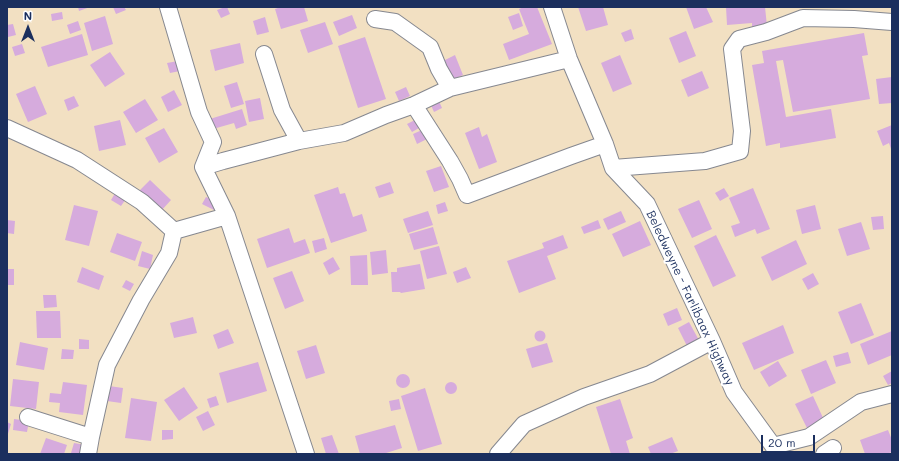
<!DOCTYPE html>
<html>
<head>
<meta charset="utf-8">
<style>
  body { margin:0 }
  #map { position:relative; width:899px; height:461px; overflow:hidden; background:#f2e0c2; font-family:Mali,sans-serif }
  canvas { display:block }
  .frame { position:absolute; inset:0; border:8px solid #1b2f5e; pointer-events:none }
  .north { position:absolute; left:8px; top:8px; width:40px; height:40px; -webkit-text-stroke:3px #fff; paint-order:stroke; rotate:0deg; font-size:11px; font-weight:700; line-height:16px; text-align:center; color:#1b2f5e }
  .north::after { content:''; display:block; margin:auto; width:14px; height:18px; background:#1b2f5e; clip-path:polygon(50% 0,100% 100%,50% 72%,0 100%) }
  .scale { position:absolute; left:761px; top:435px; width:54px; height:18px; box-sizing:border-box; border:2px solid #1b2f5e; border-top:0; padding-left:5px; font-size:12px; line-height:14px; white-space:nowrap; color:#1b2f5e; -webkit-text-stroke:3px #fff; paint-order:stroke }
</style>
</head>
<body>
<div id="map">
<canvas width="899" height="461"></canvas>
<div class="frame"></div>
<div class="north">N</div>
<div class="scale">20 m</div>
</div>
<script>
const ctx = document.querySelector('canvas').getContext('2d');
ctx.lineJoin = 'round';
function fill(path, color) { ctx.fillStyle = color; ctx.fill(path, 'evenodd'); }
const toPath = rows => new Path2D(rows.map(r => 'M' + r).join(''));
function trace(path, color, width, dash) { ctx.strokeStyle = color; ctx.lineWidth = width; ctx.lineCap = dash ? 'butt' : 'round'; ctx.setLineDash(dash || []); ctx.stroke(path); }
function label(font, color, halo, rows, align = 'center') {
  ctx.font = font + ' Mali,sans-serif'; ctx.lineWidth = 4; ctx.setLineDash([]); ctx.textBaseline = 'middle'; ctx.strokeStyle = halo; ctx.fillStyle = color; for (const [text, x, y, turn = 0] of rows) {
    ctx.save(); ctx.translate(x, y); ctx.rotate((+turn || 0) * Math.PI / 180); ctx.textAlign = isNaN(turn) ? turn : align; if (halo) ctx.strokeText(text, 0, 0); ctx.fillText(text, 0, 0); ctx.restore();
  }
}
const building = toPath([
  [78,7,90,7,79,11],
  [113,7,124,7,126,10,116,14],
  [225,7,227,7,230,14,221,18,217,10],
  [281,7,304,7,308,21,281,29,275,9],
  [524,7,537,7,552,44,509,60,503,44,529,34,519,9],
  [578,7,603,7,608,25,586,31],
  [686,7,706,7,713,22,694,29],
  [726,7,765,7,767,26,752,28,752,23,727,25],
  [62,12,63,19,52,21,51,14],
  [519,13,523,26,513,30,508,17],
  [352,15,357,28,339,36,333,22],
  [105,16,113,44,92,51,84,23],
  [265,17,269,32,257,35,253,21],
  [78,21,81,30,70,34,67,25],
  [325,22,333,44,308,53,300,30],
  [13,24,16,35,8,37,7,25],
  [631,29,634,39,625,42,621,33],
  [686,31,696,56,679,63,669,38],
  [864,33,868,55,862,56,870,99,793,112,783,60,776,61,786,117,831,109,836,138,780,148,780,143,766,146,752,65,764,63,762,51],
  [82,34,88,55,48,67,41,47],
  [365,37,386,99,358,108,338,46],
  [240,43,244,63,215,71,210,50],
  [22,44,25,53,15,56,12,47],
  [110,52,125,74,105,87,90,65],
  [455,55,463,75,449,81,441,62],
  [620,55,632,84,613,92,601,63],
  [178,61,180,71,170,73,167,63],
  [702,71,709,88,688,97,681,80],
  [892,77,892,103,879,104,876,79],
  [237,82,244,104,231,108,224,86],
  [35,86,47,114,28,122,16,94],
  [406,87,410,96,399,101,395,92],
  [174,90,182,105,168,112,161,97],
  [74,96,79,106,68,111,64,100],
  [260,98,264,119,249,122,245,101],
  [145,99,158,120,136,133,123,112],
  [438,99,442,108,434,112,430,103],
  [242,109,247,125,236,129,234,123,213,129,210,119],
  [120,120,126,145,99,151,94,126],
  [415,120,419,128,412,132,407,124],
  [892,125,892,152,889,143,883,146,877,131],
  [479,127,482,137,487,134,497,162,479,169,465,133],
  [164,128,178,152,159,163,145,138],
  [422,130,427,139,417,144,413,134],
  [441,166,449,187,434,192,426,171],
  [150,180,171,200,161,211,139,191],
  [390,182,394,193,379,198,375,187],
  [338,187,340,194,345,193,353,217,362,214,367,231,331,243,314,195],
  [724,188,729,196,720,201,715,193],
  [753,188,770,229,757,234,755,229,735,237,731,226,740,223,729,198],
  [117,190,128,196,121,206,111,200],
  [206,197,218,202,214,210,202,204],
  [699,200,712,229,692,238,678,209],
  [445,202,448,211,438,214,436,205],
  [74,205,98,211,89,246,65,240],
  [815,205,821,229,802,234,796,210],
  [428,211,433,225,408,233,403,219],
  [621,211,626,222,608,230,603,219],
  [883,216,884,229,873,230,871,217],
  [7,220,15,221,14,234,7,233],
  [598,220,601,228,584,234,581,227],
  [640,221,651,245,623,257,612,234],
  [861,222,870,249,847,256,838,229],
  [433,227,438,244,414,250,409,234],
  [289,228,294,243,305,239,310,253,267,268,257,239],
  [117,233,142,242,135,261,110,252],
  [563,235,568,248,547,256,556,279,519,293,507,261,544,248,542,243],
  [716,235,736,276,713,287,694,246],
  [324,238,327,249,315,253,312,241],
  [796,240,807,264,772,281,761,257],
  [439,246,447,274,427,279,420,251],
  [386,250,388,273,372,275,370,252],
  [142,251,153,255,150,269,138,266],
  [367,255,368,285,351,285,350,256],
  [333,257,340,269,329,275,323,263],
  [420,264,425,289,401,293,400,292,392,292,391,272,397,272,397,268],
  [82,267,104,276,99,290,77,282],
  [466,267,471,278,457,283,453,272],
  [7,269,14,269,14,285,7,285],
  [292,271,304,301,285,309,273,278],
  [813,273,819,284,808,290,802,279],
  [126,280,134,284,130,291,122,287],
  [43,295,56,295,57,307,44,308],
  [861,303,874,335,851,344,838,312],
  [677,308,682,320,668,326,663,314],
  [36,311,60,311,61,338,37,338],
  [193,317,197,333,174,338,170,323],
  [689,322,701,344,689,350,678,328],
  [783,325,794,353,754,370,742,343],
  [228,329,234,343,218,349,213,335],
  '534.5 336a5.5 5.5 0 1 1 11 0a5.5 5.5 0 1 1-11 0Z',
  [892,331,892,355,868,365,860,344],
  [79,339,89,340,89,349,79,349],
  [20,342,48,348,44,370,16,365],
  [547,343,553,362,532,368,526,349],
  [316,345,325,373,306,379,297,351],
  [62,349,74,350,73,359,61,359],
  [848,352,851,363,836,367,833,356],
  [826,360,836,383,811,394,801,370],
  [778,361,787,376,769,387,760,372],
  [258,362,267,391,227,403,219,373],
  [892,371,892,383,888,385,883,376],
  '396 381a7 7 0 1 1 14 0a7 7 0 1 1-14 0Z',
  [13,379,39,382,36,409,10,406],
  '445 388a6 6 0 1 1 12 0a6 6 0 1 1-12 0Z',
  [63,382,87,385,83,415,59,412,60,403,49,402,50,393,61,394],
  [109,386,123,388,121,403,107,401],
  [184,387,198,408,179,421,164,400],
  [425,388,442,444,418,451,401,396],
  [216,396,219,405,210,408,207,399],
  [813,396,824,420,807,428,795,404],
  [131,398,157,402,151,441,125,438],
  [399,399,401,409,391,411,389,401],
  [620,399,633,438,626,441,630,454,611,454,596,407],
  [208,411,215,425,203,431,196,417],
  [14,419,29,421,27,432,13,430],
  [7,422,11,424,7,437],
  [395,425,402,448,383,454,360,454,355,436],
  [162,430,173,430,173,439,162,440],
  [888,430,892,440,892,452,886,454,865,454,860,440],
  [332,435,339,454,326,454,321,438],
  [672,437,678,451,670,454,651,454,648,447],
  [46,438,67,445,64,454,40,454],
  [74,443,85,445,83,454,71,453]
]);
const minor = toPath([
  [168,7,199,112,213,142,203,167,227,216,306,454],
  [552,7,569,59,605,144,613,168,647,204,712,341,734,392,779,454],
  [375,19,395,22,430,47,439,69,450,88],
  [264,54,282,110,299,141],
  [414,105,450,161,460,179,467,195,571,156,605,144],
  [7,128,77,160,142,202,174,231],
  [203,167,223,161,299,141,344,133,386,115,414,105,450,88,569,59],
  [613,168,705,161,740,151,742,131,732,49,739,39,766,32,803,18,854,19,892,22],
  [174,231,227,216],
  [28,417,91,437],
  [773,446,809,437,861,402,892,394],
  [88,454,91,437,107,365,141,300,169,253,174,231],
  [498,454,524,424,584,397,650,374,712,341],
  [824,454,833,448]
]);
const streetNames = [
  ["Beledweyne - Farlibaax Highway",690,298,65]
];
fill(building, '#d6abdd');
trace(minor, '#868890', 18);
trace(minor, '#fff', 16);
label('12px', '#1b2f5e', '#fff', streetNames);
</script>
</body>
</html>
